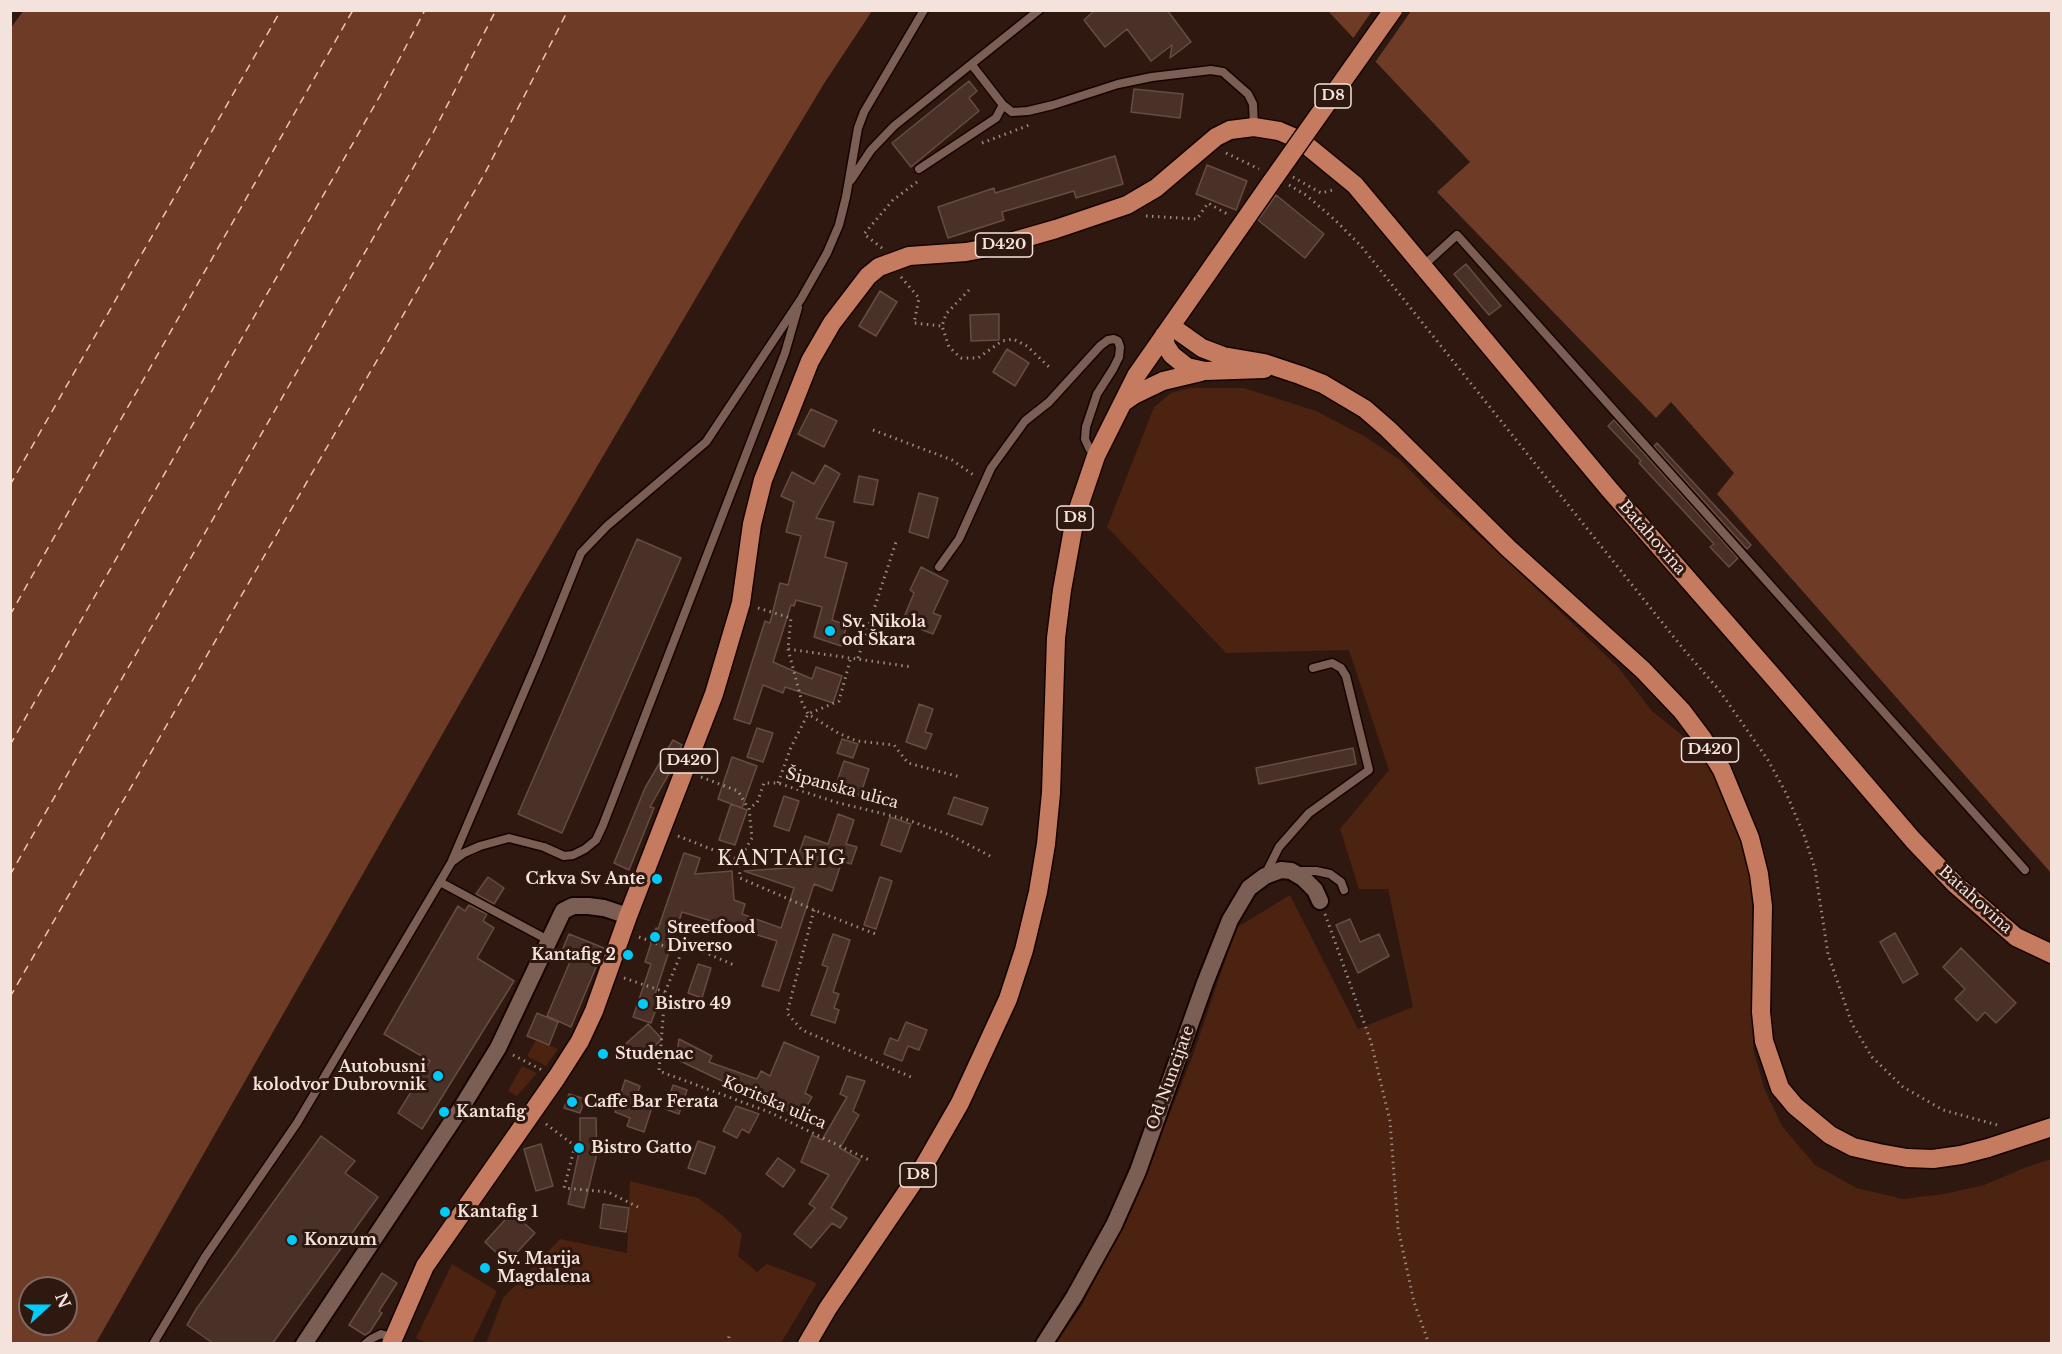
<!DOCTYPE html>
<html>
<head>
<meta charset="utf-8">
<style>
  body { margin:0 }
  #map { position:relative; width:2062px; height:1354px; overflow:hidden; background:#2f180f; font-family:"Libre Baskerville",serif }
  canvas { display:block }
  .frame { position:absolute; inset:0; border:12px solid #f4e3dd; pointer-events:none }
  .north { position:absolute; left:18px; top:1276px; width:60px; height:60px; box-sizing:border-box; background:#2f180f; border:2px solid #7e6961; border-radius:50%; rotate:69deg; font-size:16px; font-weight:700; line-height:24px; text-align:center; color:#f4e3dd }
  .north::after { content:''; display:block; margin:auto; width:21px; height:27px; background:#00cbf9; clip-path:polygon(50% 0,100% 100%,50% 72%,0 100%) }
</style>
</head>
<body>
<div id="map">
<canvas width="2062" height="1354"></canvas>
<div class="frame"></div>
<div class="north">N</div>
</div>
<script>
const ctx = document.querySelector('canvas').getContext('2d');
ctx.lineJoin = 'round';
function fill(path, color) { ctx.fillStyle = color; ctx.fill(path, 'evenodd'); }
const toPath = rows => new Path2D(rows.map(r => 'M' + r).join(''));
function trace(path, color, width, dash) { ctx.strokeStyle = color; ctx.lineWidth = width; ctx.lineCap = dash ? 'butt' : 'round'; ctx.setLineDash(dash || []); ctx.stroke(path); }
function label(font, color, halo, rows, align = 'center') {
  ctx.font = font + ' "Libre Baskerville",serif'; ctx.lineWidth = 6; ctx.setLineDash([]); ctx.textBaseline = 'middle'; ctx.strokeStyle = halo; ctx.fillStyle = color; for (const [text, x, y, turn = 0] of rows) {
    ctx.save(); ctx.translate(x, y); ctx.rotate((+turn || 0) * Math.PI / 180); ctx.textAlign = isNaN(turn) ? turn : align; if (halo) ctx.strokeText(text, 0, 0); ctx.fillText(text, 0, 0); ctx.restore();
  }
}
const green = toPath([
  [1191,388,1244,388,1316,411,1364,436,1399,459,1441,502,1500,554,1618,667,1652,711,1695,746,1723,785,1743,832,1752,890,1753,1048,1764,1088,1782,1126,1815,1165,1857,1188,1903,1199,1944,1194,1984,1185,2024,1168,2051,1159,2051,1343,1055,1344,1081,1307,1122,1226,1158,1143,1193,1055,1236,928,1290,895,1358,1029,1413,1007,1388,889,1359,889,1340,829,1389,770,1349,650,1226,653,1107,527,1154,407,1171,393],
  [536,1040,558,1049,546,1066,527,1056],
  [522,1066,537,1073,517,1096,508,1091],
  [630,1181,698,1198,723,1216,742,1234,738,1256,757,1272,767,1264,817,1283,781,1343,486,1344,503,1298,560,1239,627,1253],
  [452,1264,497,1291,472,1343,426,1343,416,1338]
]);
const water = toPath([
  [24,10,872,11,825,82,740,223,525,589,96,1343,11,1343,10,29],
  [30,1288,66,1288,66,1324,30,1324],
  [1328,11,2051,11,2051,873,1717,494,1734,473,1671,402,1656,418,1437,192,1470,162]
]);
const pier = toPath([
  [1372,11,1411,11,1374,64,1352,40]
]);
const ferry = toPath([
  [10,485,281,10],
  [10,615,353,10],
  [10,745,381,94,425,10],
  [10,875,433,133,496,10],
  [10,997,485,173,568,10]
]);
const building = toPath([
  [1095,10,1167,10,1191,42,1170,58,1172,45,1151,61,1127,29,1105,47,1084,20,1095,10],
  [969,81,977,91,969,98,979,111,911,167,892,143,969,81],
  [1134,89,1183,94,1180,118,1131,112,1134,89],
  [1115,156,1123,184,1076,198,1074,191,1002,212,1004,220,948,238,938,207,994,188,995,193,1115,156],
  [1207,165,1247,181,1236,210,1196,194,1207,165],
  [1276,195,1324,234,1305,258,1258,220,1276,195],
  [1466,264,1501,306,1489,315,1454,274,1466,264],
  [880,291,897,302,876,336,859,326,880,291],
  [999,314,999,340,971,341,970,315,999,314],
  [1007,349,1029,363,1015,386,993,372,1007,349],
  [811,409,837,421,824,447,798,434,811,409],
  [1614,420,1738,558,1729,567,1710,547,1714,544,1639,463,1641,461,1608,426,1614,420],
  [1657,443,1751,545,1747,549,1654,446,1657,443],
  [825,465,840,474,816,518,834,522,825,557,847,563,832,620,847,625,841,646,814,637,822,607,796,600,794,606,791,605,773,662,812,679,816,667,842,676,833,703,785,687,783,693,763,685,750,724,734,719,765,621,770,623,780,583,788,585,801,536,786,532,794,502,781,496,792,472,814,484,825,465],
  [859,476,878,480,873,505,854,502,859,476],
  [919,493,938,498,928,538,909,532,919,493],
  [637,539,681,558,562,833,518,814,637,539],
  [921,567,948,581,933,613,941,616,933,634,902,622,914,593,910,590,921,567],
  [919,704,933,709,925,732,932,734,926,749,906,742,919,704],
  [757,728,773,733,763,762,747,757,757,728],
  [842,739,858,744,853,758,837,753,842,739],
  [673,740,682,745,674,765,650,807,654,808,629,870,614,863,645,788,673,740],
  [1353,748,1356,764,1259,784,1256,768,1353,748],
  [732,757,757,766,742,808,718,799,732,757],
  [844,761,869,769,860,796,835,787,844,761],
  [784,796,799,801,789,831,774,826,784,796],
  [954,797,988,808,982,825,948,814,954,797],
  [731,804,747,810,735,845,719,840,731,804],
  [838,814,854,820,846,844,857,847,851,864,842,861,832,891,814,884,779,991,762,986,777,941,682,912,655,994,661,996,651,1023,633,1017,651,964,645,962,656,928,658,929,684,853,700,858,695,874,732,871,734,900,745,904,742,914,781,928,794,888,744,871,801,867,795,865,805,836,828,844,838,814],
  [890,817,911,824,901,852,881,845,890,817],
  [488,877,504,888,494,904,476,894,488,877],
  [880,877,892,881,876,929,864,925,880,877],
  [469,905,487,914,483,921,494,928,477,958,514,981,422,1129,398,1113,430,1061,384,1034,458,906,465,911,469,905],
  [1350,919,1360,942,1379,934,1389,956,1358,973,1336,925,1350,919],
  [1895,933,1918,974,1903,983,1880,942,1895,933],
  [569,934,604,948,571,1027,547,1016,572,957,561,953,569,934],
  [833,934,850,940,833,992,839,994,834,1008,839,1010,835,1023,811,1015,828,967,822,965,833,934],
  [1961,948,2016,1003,1996,1023,1985,1012,1977,1021,1955,999,1965,989,1943,967,1961,948],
  [698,964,711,968,702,998,688,993,698,964],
  [537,1013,558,1022,549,1045,527,1036,537,1013],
  [906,1022,927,1030,919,1050,908,1046,902,1061,884,1054,890,1038,898,1041,906,1022],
  [648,1024,662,1039,646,1054,643,1051,622,1047,648,1024],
  [679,1039,712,1056,709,1062,757,1079,761,1071,770,1076,784,1042,819,1057,805,1093,812,1097,800,1118,766,1099,764,1104,743,1093,743,1091,676,1059,679,1039],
  [847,1076,865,1081,853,1111,859,1115,840,1148,860,1160,831,1208,847,1218,840,1228,832,1223,811,1248,794,1234,815,1208,809,1204,829,1175,801,1162,812,1135,822,1140,847,1097,840,1094,847,1076],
  [625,1080,640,1086,635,1101,652,1107,644,1132,627,1126,630,1118,615,1112,625,1080],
  [673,1085,687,1090,679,1114,665,1109,673,1085],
  [569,1094,585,1099,580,1113,564,1108,569,1094],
  [736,1106,759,1114,749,1133,742,1129,737,1138,723,1131,736,1106],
  [580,1118,596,1118,597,1153,584,1208,568,1204,580,1147,580,1118],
  [321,1136,355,1161,345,1173,378,1197,272,1344,214,1344,187,1325,197,1308,321,1136],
  [698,1141,715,1147,705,1174,688,1168,698,1141],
  [541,1144,553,1186,536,1191,524,1149,541,1144],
  [778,1158,795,1170,783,1187,766,1174,778,1158],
  [603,1204,629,1208,626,1232,600,1228,603,1204],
  [512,1212,535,1233,507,1263,485,1242,512,1212],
  [382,1273,397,1283,379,1311,382,1313,369,1333,365,1335,349,1325,382,1273]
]);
const path = toPath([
  [982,143,1032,124],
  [1226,153,1259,169],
  [1293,177,1321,193,1333,190],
  [1289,185,1306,195,1334,219,1361,246,1685,651,1719,690,1768,760,1787,795,1804,835,1815,869,1828,954,1852,1024,1872,1057,1903,1087,1943,1110,2001,1126],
  [1146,216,1197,219,1208,203,1229,215],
  [882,248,864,234,893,200,917,182],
  [901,277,919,298,914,323,942,326],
  [969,290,946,314,942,326,949,347,961,358,978,358,1002,341,1013,339,1027,346,1049,367],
  [873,430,952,460,975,476],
  [758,608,791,618,788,649,912,667],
  [788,649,802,702,808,714,838,733,857,741,894,745,908,763,960,777],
  [858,658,896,542],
  [701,777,738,791,748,808],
  [778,783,791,747,808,714,839,701,851,657],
  [678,836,739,860,740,878,814,910,878,935],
  [739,860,752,838,749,808,757,803,764,783,778,783,835,802,905,819,950,835,992,857],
  [814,910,787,1013,802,1030,911,1077],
  [1325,914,1371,1042,1390,1121,1398,1228,1414,1302,1429,1344],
  [639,937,681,952],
  [624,978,665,992,659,1071,769,1112,871,1161],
  [665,992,685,944,734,965],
  [513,1055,542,1070],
  [546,1124,575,1146,564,1188,608,1192,642,1209],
  [728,1344,729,1336]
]);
const lane = toPath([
  [972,65,1003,105,1012,112,1028,111,1053,105,1118,84,1152,77,1211,70,1223,72,1248,94,1253,104,1254,127],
  [919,169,996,118,1003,105],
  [851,180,871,150,894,126,1039,10],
  [1423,266,1457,235,2025,870],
  [939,567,959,539,991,468,1025,421,1049,402,1100,346,1108,340,1114,339,1118,341,1120,347,1119,357,1113,369,1097,394,1086,427,1085,439,1089,448,1096,456],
  [453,861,464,853,480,846,509,838,544,847,564,856,573,855,585,849,596,840,603,825,785,353,798,308],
  [1296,871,1316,871,1330,874,1341,882,1344,890],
  [1265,875,1279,847,1309,813,1369,770,1346,676,1341,668,1332,663,1313,668],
  [440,882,548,940],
  [153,1344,205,1257,297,1123,451,863,539,657,581,553,607,526,706,442,801,299,827,253,839,225,846,197,858,128,864,112,924,10],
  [365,1344,371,1339,381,1334,393,1338]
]);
const street = toPath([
  [304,1344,463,1105,498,1048,563,911,573,906,588,906,604,908,628,916],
  [1044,1344,1074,1297,1114,1225,1138,1171,1205,983,1230,920,1249,888,1265,876,1281,870,1291,871,1303,878,1315,890,1320,901]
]);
const primary = toPath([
  [1171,326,1202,348,1223,356,1264,363,1300,375,1323,384,1365,409,1388,429,1508,548,1643,670,1682,711,1703,739,1722,770,1750,838,1759,874,1763,906,1761,1012,1764,1041,1780,1088,1795,1106,1830,1135,1853,1147,1879,1153,1907,1158,1933,1159,1961,1155,1988,1148],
  [1164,335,1166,346,1172,355,1187,367,1205,371,1264,369],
  [1124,402,1134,395,1163,381,1201,372],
  [391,1344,425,1266,557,1077,580,1041,594,1011,628,916,714,694,741,603,752,524,763,480,810,361,832,323,868,276,879,267,909,256,966,252,993,247,1056,229,1127,205,1156,188,1216,137,1230,130,1254,127,1279,131,1293,137,1305,144,1355,185,1609,489,1775,679,1913,840,1955,884,2016,937,2052,954],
  [807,1344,828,1308,921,1171,960,1103,1008,999,1024,950,1038,892,1046,844,1051,793,1056,638,1062,590,1075,518,1096,456,1136,376,1272,181]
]);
const primaryBridge = toPath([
  [1272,181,1393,10],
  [1988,1148,2052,1127]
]);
const markers = [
  [830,631,6,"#00cbf9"],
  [657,879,6,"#00cbf9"],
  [655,937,6,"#00cbf9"],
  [628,955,6,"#00cbf9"],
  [643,1004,6,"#00cbf9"],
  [603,1054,6,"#00cbf9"],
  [438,1076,6,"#00cbf9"],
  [572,1102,6,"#00cbf9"],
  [444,1112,6,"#00cbf9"],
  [579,1148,6,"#00cbf9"],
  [445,1212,6,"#00cbf9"],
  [292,1240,6,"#00cbf9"],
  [485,1268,6,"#00cbf9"]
];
const shields = [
  [1333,96,36],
  [1004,245,57],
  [1075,518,36],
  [1710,750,57],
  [689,761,57],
  [918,1175,36]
];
const shieldNames = [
  ["D8",1333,96],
  ["D420",1004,245],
  ["D8",1075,518],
  ["D420",1710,750],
  ["D420",689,761],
  ["D8",918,1175]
];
const streetNames = [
  ["Batahovina",1652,538,49],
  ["Šipanska ulica",842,789,15],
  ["Batahovina",1975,900,42],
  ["Od Nuncijate",1171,1078,-70],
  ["Koritska ulica",774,1103,23]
];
const poiNames = [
  ["Sv. Nikola",842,622],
  ["od Škara",842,640],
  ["Crkva Sv Ante",645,879,"right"],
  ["Streetfood",667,928],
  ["Diverso",667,946],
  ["Kantafig 2",616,955,"right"],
  ["Bistro 49",655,1004],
  ["Studenac",615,1054],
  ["Autobusni",426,1067,"right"],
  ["kolodvor Dubrovnik",426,1085,"right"],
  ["Caffe Bar Ferata",584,1102],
  ["Kantafig",456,1112],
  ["Bistro Gatto",591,1148],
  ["Kantafig 1",457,1212],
  ["Konzum",304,1240],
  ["Sv. Marija",497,1259],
  ["Magdalena",497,1277]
];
const quarterNames = [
  ["KANTAFIG",782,859]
];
fill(green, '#4c2211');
fill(water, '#6e3b27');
fill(pier, '#2f180f');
trace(ferry, '#f5c2ae', 1.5, [8, 6]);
fill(building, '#4a3127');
trace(building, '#664c41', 1.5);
trace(lane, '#160300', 11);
trace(street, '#160300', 20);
trace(primary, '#160300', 21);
trace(path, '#9b8880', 3, [1.5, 4.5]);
trace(lane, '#7b5f55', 8);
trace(street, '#7b5f55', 16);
trace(primary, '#c57b5f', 18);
trace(primaryBridge, '#160300', 21, []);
trace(primaryBridge, '#c57b5f', 18);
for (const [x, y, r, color] of markers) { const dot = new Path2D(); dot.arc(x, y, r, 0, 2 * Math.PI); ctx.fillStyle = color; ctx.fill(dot); trace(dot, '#2f180f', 2); }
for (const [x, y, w] of shields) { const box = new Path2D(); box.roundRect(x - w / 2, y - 12, w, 24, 4.5); ctx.fillStyle = '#2f180f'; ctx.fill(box); trace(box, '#f4e3dd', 1.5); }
label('bold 15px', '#f4e3dd', null, shieldNames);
label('16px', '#f4e3dd', '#2f180f', streetNames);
label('bold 16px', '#f4e3dd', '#2f180f', poiNames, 'left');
ctx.letterSpacing = '1.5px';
label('20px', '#f4e3dd', '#2f180f', quarterNames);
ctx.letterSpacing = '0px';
</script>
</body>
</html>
